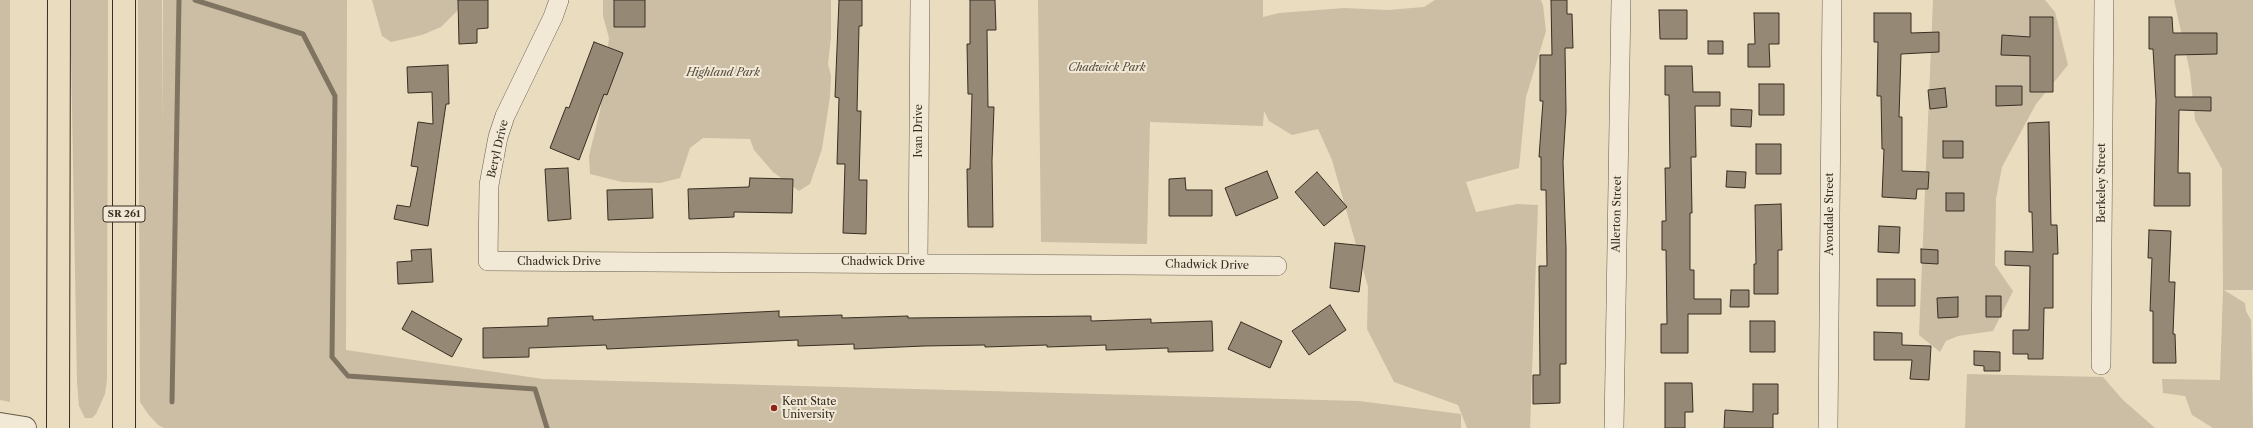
<!DOCTYPE html>
<html>
<head>
<meta charset="utf-8">
<style>
  body { margin:0 }
  canvas { display:block; background:#eadcbe }
</style>
</head>
<body>
<canvas width="2253" height="428"></canvas>
<script>
const ctx = document.querySelector('canvas').getContext('2d');
ctx.lineJoin = 'round';
function fill(path, color) { ctx.fillStyle = color; ctx.fill(path, 'evenodd'); }
const toPath = rows => new Path2D(rows.map(r => 'M' + r).join(''));
function trace(path, color, width, dash) { ctx.strokeStyle = color; ctx.lineWidth = width; ctx.lineCap = dash ? 'butt' : 'round'; ctx.setLineDash(dash || []); ctx.stroke(path); }
function label(font, color, halo, rows, align = 'center') {
  ctx.font = font + ' "Libre Caslon Text",serif'; ctx.lineWidth = 4; ctx.setLineDash([]); ctx.textBaseline = 'middle'; ctx.strokeStyle = halo; ctx.fillStyle = color; for (const [text, x, y, turn = 0] of rows) {
    ctx.save(); ctx.translate(x, y); ctx.rotate((+turn || 0) * Math.PI / 180); ctx.textAlign = isNaN(turn) ? turn : align; if (halo) ctx.strokeText(text, 0, 0); ctx.fillText(text, 0, 0); ctx.restore();
  }
}
const green = toPath([
  [0,0,10,0,10,402,0,400],
  [70,0,108,0,107,380,105,394,96,414,92,418,85,418,79,406,77,382],
  [138,0,162,0,163,130,163,0,347,0,346,350,543,379,1359,401,1461,414,1461,428,164,428,158,425,148,414,140,402],
  [372,0,468,0,441,27,422,35,391,42,382,36],
  [603,0,831,0,831,37,828,64,831,76,830,97,822,149,810,184,799,191,773,172,754,150,750,139,703,138,690,148,680,178,660,183,622,182,590,174,589,156,600,111,609,38,603,16],
  [1038,0,1263,0,1263,17,1279,13,1344,8,1388,10,1424,7,1435,0,1541,0,1543,5,1546,31,1526,97,1519,168,1466,182,1476,212,1517,204,1538,205,1530,428,1467,428,1458,405,1394,382,1367,329,1368,287,1332,160,1318,129,1292,135,1269,121,1264,111,1263,126,1150,122,1147,244,1041,242],
  [1933,0,2045,0,2055,12,2068,65,2036,104,2002,167,1996,199,1995,265,2013,291,1993,331,1958,336,1946,341,1940,352,1919,335],
  [2174,0,2253,0,2253,290,2224,290,2245,303,2246,311,2251,320,2253,428,2213,428,2192,415,2185,396,2163,393,2162,379,2220,380,2223,290,2222,169,2195,120,2190,72],
  [1967,374,2103,377,2123,400,2155,428,1965,428]
]);
const stream = toPath([
  [195,0,303,34,335,96,332,357,348,376,535,389,547,428],
  [172,402,179,0]
]);
const building = toPath([
  [458,0,488,0,488,28,477,29,477,43,459,44,458,0],
  [614,0,645,0,645,27,614,27,614,0],
  [839,0,862,0,862,26,859,26,857,111,861,111,859,180,867,180,866,234,843,233,845,164,837,164,839,98,835,97,839,0],
  [970,0,995,0,996,30,987,30,988,107,994,107,992,161,993,227,968,227,967,169,970,169,972,94,968,94,967,44,970,44,970,0],
  [1551,0,1567,0,1567,14,1572,14,1573,48,1565,48,1566,112,1563,162,1566,248,1566,364,1560,364,1560,403,1533,404,1533,375,1540,375,1539,266,1547,266,1546,190,1541,190,1541,157,1539,157,1543,101,1540,101,1540,55,1552,55,1551,0],
  [1659,10,1687,10,1687,39,1660,39,1659,10],
  [1754,13,1779,13,1779,44,1769,44,1770,67,1748,67,1748,44,1755,44,1754,13],
  [1874,13,1911,13,1911,33,1939,32,1939,52,1901,54,1899,117,1902,117,1902,171,1929,172,1928,189,1917,189,1916,199,1882,197,1884,149,1882,149,1881,96,1877,96,1878,42,1874,42,1874,13],
  [2030,17,2053,17,2053,92,2030,92,2030,56,2001,55,2002,35,2030,37,2030,17],
  [2149,17,2172,17,2173,33,2217,33,2217,54,2175,55,2175,97,2211,97,2211,111,2179,110,2178,173,2190,173,2190,206,2154,206,2156,100,2153,49,2149,49,2149,17],
  [1708,41,1723,41,1723,54,1708,54,1708,41],
  [594,42,623,53,607,95,604,94,579,160,550,148,566,107,569,108,594,42],
  [448,65,449,104,446,104,428,226,394,219,397,205,410,207,418,167,411,166,418,122,433,124,432,92,408,93,407,67,448,65],
  [1665,66,1692,66,1693,92,1720,92,1720,106,1695,106,1696,157,1691,157,1692,213,1690,213,1690,270,1694,270,1694,299,1721,299,1721,314,1688,314,1688,353,1661,353,1661,324,1667,324,1666,250,1662,250,1662,221,1666,221,1665,168,1670,168,1669,95,1665,95,1665,66],
  [1759,84,1784,84,1784,115,1759,115,1759,84],
  [1996,86,2022,86,2022,105,1996,106,1996,86],
  [1945,88,1947,107,1930,109,1928,90,1945,88],
  [1731,109,1752,110,1751,127,1731,126,1731,109],
  [2049,122,2051,225,2057,225,2058,254,2053,254,2053,308,2044,308,2043,359,2028,359,2028,354,2013,354,2013,330,2029,330,2030,266,2005,265,2005,251,2033,252,2032,212,2029,212,2028,123,2049,122],
  [1943,141,1963,141,1963,158,1943,158,1943,141],
  [1756,144,1781,144,1781,174,1756,174,1756,144],
  [568,168,571,219,548,221,545,169,568,168],
  [1267,171,1278,198,1236,216,1225,188,1267,171],
  [1727,171,1746,172,1745,188,1726,187,1727,171],
  [1317,172,1347,207,1324,226,1295,192,1317,172],
  [750,178,793,179,792,213,734,212,734,217,689,219,688,189,749,187,750,178],
  [1185,178,1186,190,1212,190,1212,216,1169,216,1169,179,1185,178],
  [652,189,653,218,608,220,607,190,652,189],
  [1946,193,1964,193,1964,211,1946,211,1946,193],
  [1781,204,1782,250,1778,250,1778,294,1754,294,1754,264,1756,264,1755,205,1781,204],
  [1879,226,1900,227,1899,253,1878,252,1879,226],
  [2149,230,2171,231,2169,282,2175,282,2173,334,2175,334,2176,363,2153,363,2153,311,2150,311,2152,258,2148,258,2149,230],
  [1335,243,1365,246,1359,292,1330,288,1335,243],
  [431,249,433,282,398,284,397,262,412,261,411,250,431,249],
  [1921,249,1938,250,1938,264,1921,263,1921,249],
  [1877,279,1915,279,1915,306,1877,306,1877,279],
  [1731,290,1749,290,1749,307,1730,307,1731,290],
  [1986,296,2001,296,2001,317,1986,317,1986,296],
  [1958,297,1958,317,1938,318,1937,298,1958,297],
  [1330,305,1346,330,1309,355,1292,331,1330,305],
  [412,311,462,339,452,357,402,329,412,311],
  [779,311,779,317,842,315,842,318,908,316,908,318,1091,316,1091,321,1151,319,1151,323,1212,321,1213,351,1168,352,1168,348,1106,350,1106,345,1047,347,1047,345,985,347,985,345,924,346,854,349,854,344,798,346,798,340,607,349,606,345,529,348,529,357,483,358,483,328,548,326,548,318,593,316,593,320,779,311],
  [1750,321,1775,321,1775,352,1750,352,1750,321],
  [1241,322,1282,341,1270,368,1228,349,1241,322],
  [1874,332,1902,333,1902,345,1931,346,1929,380,1910,379,1912,360,1874,360,1874,332],
  [1974,351,2000,352,2000,371,1984,371,1984,366,1974,365,1974,351],
  [1665,383,1692,383,1693,412,1685,412,1685,428,1665,428,1665,383],
  [1753,384,1778,384,1778,414,1773,414,1773,428,1724,428,1725,410,1753,412,1753,384]
]);
const minor = toPath([
  [559,0,553,17,505,116,498,137,489,185,488,261,1277,266],
  [918,262,920,0],
  [2101,365,2104,0],
  [1614,428,1621,0],
  [1828,428,1832,0]
]);
const tertiary = toPath([
  [0,424,25,428]
]);
const primary = toPath([
  [58,428,59,0],
  [124,428,124,0]
]);
const markers = [
  [774,408,4,"#8f2418"]
];
const shields = [
  [124,214,42]
];
const shieldNames = [
  ["SR 261",124,214]
];
const parkNames = [
  ["Chadwick Park",1107,68],
  ["Highland Park",723,73]
];
const streetNames = [
  ["Ivan Drive",919,131,-90],
  ["Beryl Drive",498,149,-77],
  ["Berkeley Street",2102,183,-90],
  ["Allerton Street",1617,214,-89],
  ["Avondale Street",1830,214,-90],
  ["Chadwick Drive",559,262],
  ["Chadwick Drive",883,262],
  ["Chadwick Drive",1207,265,1]
];
const poiNames = [
  ["Kent State",782,402],
  ["University",782,415]
];
fill(green, '#ccbea4');
trace(stream, '#7f7361', 5);
fill(building, '#958874');
trace(building, '#392e24', 1);
trace(minor, '#655a4a', 20);
trace(tertiary, '#655a4a', 24);
trace(primary, '#392e24', 24);
trace(minor, '#f1e8d5', 19);
trace(tertiary, '#f1e8d5', 22);
trace(primary, '#eadcbe', 22);
for (const [x, y, r, color] of markers) { const dot = new Path2D(); dot.arc(x, y, r, 0, 2 * Math.PI); ctx.fillStyle = color; ctx.fill(dot); trace(dot, '#f1e8d5', 1.5); }
for (const [x, y, w] of shields) { const box = new Path2D(); box.roundRect(x - w / 2, y - 8, w, 16, 3); ctx.fillStyle = '#f1e8d5'; ctx.fill(box); trace(box, '#392e24', 1); }
label('bold 10px', '#392e24', null, shieldNames);
label('italic 11px', '#564b3e', '#f1e8d5', parkNames);
label('11px', '#392e24', '#f1e8d5', streetNames);
label('11px', '#392e24', '#f1e8d5', poiNames, 'left');
</script>
</body>
</html>
